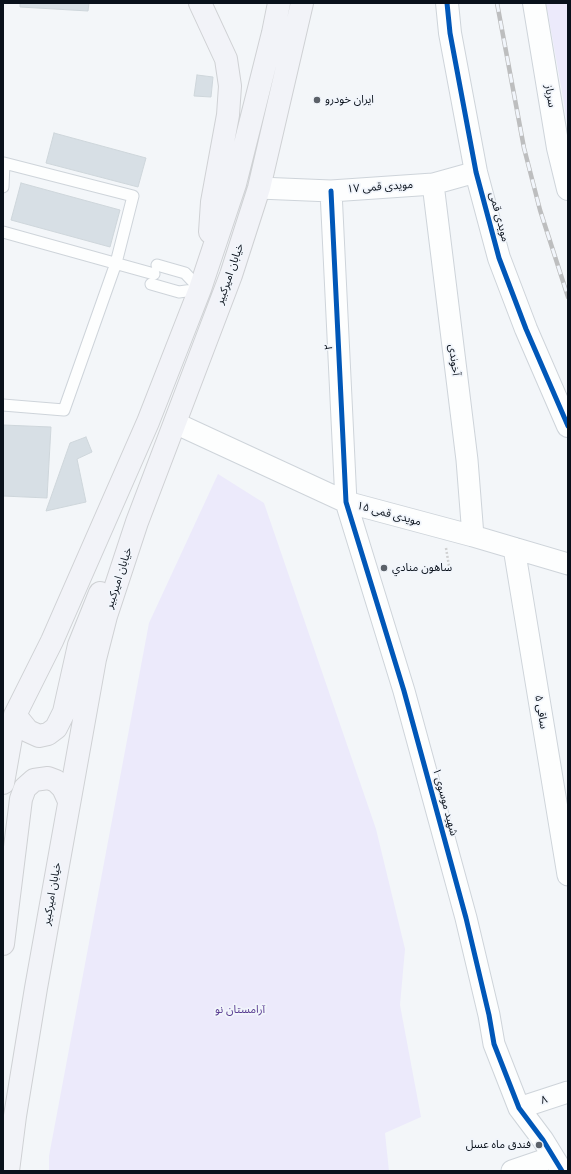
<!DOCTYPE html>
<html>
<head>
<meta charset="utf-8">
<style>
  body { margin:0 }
  #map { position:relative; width:571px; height:1174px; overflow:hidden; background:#f3f6f9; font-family:"Fira Sans",sans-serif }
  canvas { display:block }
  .frame { position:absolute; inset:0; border:4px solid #09111b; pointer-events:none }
</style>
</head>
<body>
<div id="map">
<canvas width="571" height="1174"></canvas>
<div class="frame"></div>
</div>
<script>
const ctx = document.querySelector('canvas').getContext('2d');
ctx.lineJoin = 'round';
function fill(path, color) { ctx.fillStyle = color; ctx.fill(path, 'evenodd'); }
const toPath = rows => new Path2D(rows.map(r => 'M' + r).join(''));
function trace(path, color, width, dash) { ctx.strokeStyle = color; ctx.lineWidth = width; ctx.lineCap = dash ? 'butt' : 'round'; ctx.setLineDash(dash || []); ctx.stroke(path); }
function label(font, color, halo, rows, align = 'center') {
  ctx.font = font + ' "Fira Sans","Noto Sans Arabic",sans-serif'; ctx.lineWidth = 3.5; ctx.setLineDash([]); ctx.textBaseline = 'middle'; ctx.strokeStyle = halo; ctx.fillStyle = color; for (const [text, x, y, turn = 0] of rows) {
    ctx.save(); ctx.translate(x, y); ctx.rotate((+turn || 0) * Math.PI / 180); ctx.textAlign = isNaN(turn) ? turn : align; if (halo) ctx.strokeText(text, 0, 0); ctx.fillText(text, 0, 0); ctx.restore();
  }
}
const green = toPath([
  [546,3,568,3,568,129,564,103],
  [218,474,264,503,376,829,405,949,400,1005,421,1117,385,1133,389,1171,49,1171,49,1156,149,623]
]);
const building = toPath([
  [20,3,89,3,88,11,20,7,20,3],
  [197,75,213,77,211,97,194,96,197,75],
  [54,133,146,158,138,187,46,163,54,133],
  [21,183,120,210,110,247,11,220,21,183],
  [3,425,51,427,47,498,3,496,3,425],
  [86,437,92,452,77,459,86,502,46,511,70,443,86,437]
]);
const path = toPath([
  [446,548,449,566]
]);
const lane = toPath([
  [3,187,4,163,133,196,116,263,64,410,3,405],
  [3,232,154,274],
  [157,265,185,273,200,289],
  [151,284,179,292,200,289]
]);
const street = toPath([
  [433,184,467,460,473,536],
  [259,188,331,191,433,184,476,172],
  [331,191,346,502,404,691,466,918,489,1015,494,1044,519,1108,543,1140,562,1171],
  [175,423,346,502,473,536,568,564],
  [514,548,568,875],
  [519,1108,568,1092],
  [512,1171,553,1157]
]);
const secondary = toPath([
  [447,3,450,33,476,172,499,258,526,329,568,426],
  [534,3,558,148,568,189]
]);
const primary = toPath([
  [200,3,226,59,230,86,228,115,212,202,210,232],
  [15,715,28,731,39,736,48,734,56,728,64,712,79,645,100,593],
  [3,783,15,715,52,641,148,422,200,289,235,184,273,33,279,3],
  [3,944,21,799,25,788,34,780,48,778,56,781,63,788,69,801],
  [8,1171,15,1116,36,988,95,659,106,616,137,522,231,275,259,188,302,3]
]);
const rail = toPath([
  [497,3,524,148,540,210,568,297]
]);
const cycleway = toPath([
  [447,3,450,33,476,172,499,258,526,329,568,426],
  [331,191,346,502,404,691,466,918,489,1015,494,1044,519,1108,543,1140,562,1171]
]);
const markers = [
  [317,100,4,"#5b6169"],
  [384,568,4,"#5b6169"],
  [539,1145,4,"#5b6169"]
];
const streetNames = [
  ["سرباز",550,96,81],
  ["مویدی قمی ۱۷",380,187,-4],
  ["مویدی قمی",499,217,75],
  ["خیابان امیرکبیر",230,274,-71],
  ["۲",329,347,-93],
  ["آخوندی",454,360,83],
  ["مویدی قمی ۱۵",389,514,15],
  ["خیابان امیرکبیر",119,578,-72],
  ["ساقی ۵",541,712,81],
  ["شهید موسوی ۱",445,802,75],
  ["خیابان امیرکبیر",52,894,-80],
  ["۸",544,1100,-18]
];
const poiNames = [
  ["ایران خودرو",325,100],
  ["ساهون منادي",392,568],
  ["فندق ماه عسل",531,1145,"right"]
];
const parkNames = [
  ["آرامستان نو",240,1010]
];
fill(green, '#eceafb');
fill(building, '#d7dfe5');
trace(building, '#ced6db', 1);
trace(lane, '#ced4da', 13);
trace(street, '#ced4da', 23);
trace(secondary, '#ced4da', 24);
trace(primary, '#cfd1d4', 24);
trace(path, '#d0d1d2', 2.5, [2, 2]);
trace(lane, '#fdfefe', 11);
trace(street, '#fdfefe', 21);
trace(secondary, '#fdfefe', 22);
trace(primary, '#f2f3f8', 22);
trace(rail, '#bdbebf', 4.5);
trace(rail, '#f1f5fb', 3, [9]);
trace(cycleway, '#0057b8', 5);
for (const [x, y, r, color] of markers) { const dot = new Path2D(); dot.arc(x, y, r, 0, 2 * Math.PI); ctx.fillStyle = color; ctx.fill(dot); trace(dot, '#f1f5fb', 1.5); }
label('11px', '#09111b', '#f1f5fb', streetNames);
label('11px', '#09111b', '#f1f5fb', poiNames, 'left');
label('11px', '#583b91', '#f1f5fb', parkNames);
</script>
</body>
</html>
